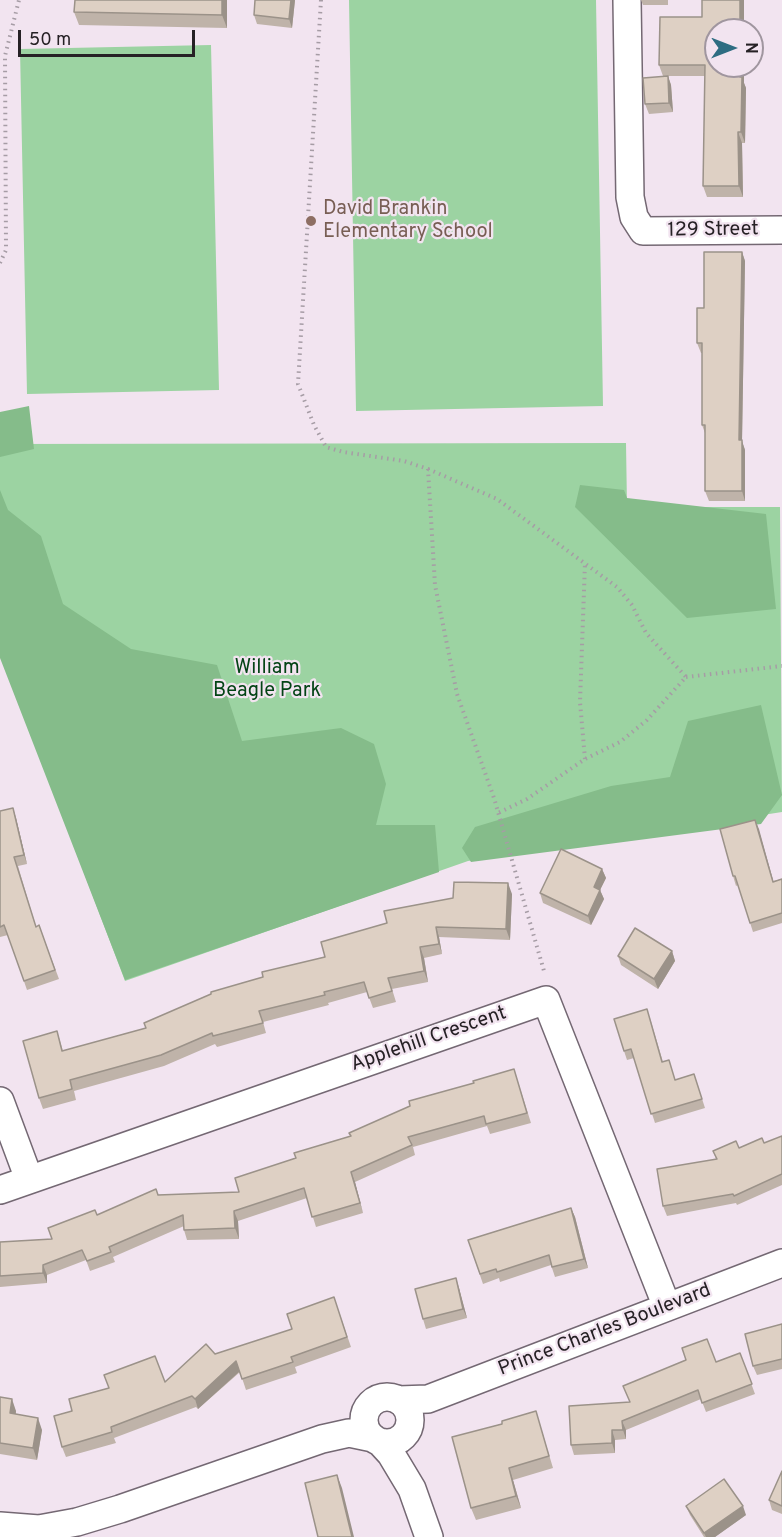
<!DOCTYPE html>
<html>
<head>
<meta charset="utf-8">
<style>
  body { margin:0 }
  #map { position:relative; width:782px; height:1537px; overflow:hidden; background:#f2e4f0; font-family:Overpass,sans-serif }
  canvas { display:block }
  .north { position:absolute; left:704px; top:18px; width:60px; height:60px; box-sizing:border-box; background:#f2e4f0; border:2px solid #a0969f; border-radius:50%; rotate:90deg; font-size:16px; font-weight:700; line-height:24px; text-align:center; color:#262125 }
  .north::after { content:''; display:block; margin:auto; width:21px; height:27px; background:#2e6d82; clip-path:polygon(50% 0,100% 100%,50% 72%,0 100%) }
  .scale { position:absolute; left:18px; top:30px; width:177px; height:27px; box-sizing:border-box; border:3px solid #262125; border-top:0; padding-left:8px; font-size:18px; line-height:21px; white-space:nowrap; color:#262125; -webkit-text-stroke:4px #f2e4f0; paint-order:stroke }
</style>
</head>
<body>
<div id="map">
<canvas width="782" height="1537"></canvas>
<div class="north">N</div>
<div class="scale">50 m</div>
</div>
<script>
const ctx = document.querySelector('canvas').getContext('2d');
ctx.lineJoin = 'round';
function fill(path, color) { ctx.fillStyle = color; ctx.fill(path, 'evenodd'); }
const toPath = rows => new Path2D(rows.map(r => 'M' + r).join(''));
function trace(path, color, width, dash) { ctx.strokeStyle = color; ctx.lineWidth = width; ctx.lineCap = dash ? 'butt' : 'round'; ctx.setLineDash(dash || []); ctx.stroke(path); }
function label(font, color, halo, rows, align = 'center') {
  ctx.font = font + ' Overpass,sans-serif'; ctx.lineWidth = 4.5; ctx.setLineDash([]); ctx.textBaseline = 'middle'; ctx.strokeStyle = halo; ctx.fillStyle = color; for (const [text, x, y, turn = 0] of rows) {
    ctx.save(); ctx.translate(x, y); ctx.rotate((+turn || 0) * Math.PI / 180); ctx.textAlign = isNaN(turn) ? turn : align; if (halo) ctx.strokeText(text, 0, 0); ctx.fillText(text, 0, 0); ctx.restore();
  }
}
const green = toPath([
  [349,0,596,0,603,406,356,411],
  [211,45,219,390,27,394,20,49],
  [626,443,627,507,780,507,782,812,468,861,125,981,0,651,0,444]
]);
const forest = toPath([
  [29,406,34,449,0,457,0,412],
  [580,485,624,490,627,498,766,514,776,609,687,618,575,507],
  [0,490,8,510,41,536,63,604,131,649,217,665,242,741,341,728,374,744,386,784,376,825,435,825,439,872,125,980,0,658],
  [761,705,782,795,761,824,471,862,462,848,475,827,611,786,670,777,688,721]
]);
const path = toPath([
  [321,0,298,384,314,425,326,447,343,452,404,461,428,469,435,585,457,694,494,798,544,971],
  [0,263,6,250,5,56,19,0],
  [428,469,497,499,617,587,632,605,646,633,686,677,647,720,620,742,585,759,527,799,498,813],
  [686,677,782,666],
  [585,759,580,702,585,563]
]);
const minor = toPath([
  [627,0,630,197,634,217,643,231,782,230],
  [0,1101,29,1179],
  [0,1190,546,1000,667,1307],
  '364 1420a23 23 0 1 1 46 0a23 23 0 1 1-46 0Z',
  [398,1400,428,1399,782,1263],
  [380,1442,391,1454,412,1489,429,1537],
  [0,1526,39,1529,77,1522,120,1509,322,1439,349,1433,373,1438]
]);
const wall = toPath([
  [75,0,227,0,227,28,79,25,74,12],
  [295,0,292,28,257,24,254,15],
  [641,0,668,0,668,5,643,5],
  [702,17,716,66,744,66,744,83,746,88,745,143,742,143,743,197,707,197,703,186,705,76,668,76,671,85,673,112,649,114,645,104,663,76,659,65],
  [742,252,745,261,742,441,745,450,745,501,709,501,705,491,705,433,702,425,702,353,701,353,697,343,704,308],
  [0,811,16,818,27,864,18,866,36,927,39,925,59,979,27,990,8,935,0,937],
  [755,820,773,881,782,879,782,923,753,932,738,885,736,886,733,876],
  [602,869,606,878,600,890,604,899,591,925,543,903,540,893],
  [512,894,510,940,439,937,442,954,424,958,428,982,392,989,396,1002,373,1008,367,992,328,1003,329,1005,263,1022,266,1033,217,1047,215,1044,164,1066,74,1091,76,1100,43,1109,39,1098,57,1031,63,1051,146,1028,263,977],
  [672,951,675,961,658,989,621,965,618,956],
  [650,1018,663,1062,675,1080,694,1074,705,1108,655,1123,634,1058,627,1060,624,1051],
  [514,1069,531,1123,490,1134,487,1126,413,1147,415,1155,355,1182,363,1213,316,1227,307,1198,238,1221,239,1239,187,1240,184,1230,184,1226,113,1257,115,1262,90,1271,86,1260,47,1275,47,1283,0,1287,0,1242,52,1239,97,1215,158,1195,239,1192,296,1158,351,1137,474,1083],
  [782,1136,782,1185,737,1205,736,1203,667,1216,663,1206,716,1159,713,1151,739,1148,764,1143],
  [571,1208,575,1217,588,1268,555,1277,551,1265,500,1282,499,1278,483,1284,468,1240],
  [459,1288,467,1318,426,1329,423,1319],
  [334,1297,351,1347,295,1367,297,1373,246,1390,240,1372,198,1409,196,1407,114,1438,116,1443,66,1457,62,1447,72,1411,165,1382,292,1329],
  [782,1324,782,1369,757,1375,753,1366],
  [740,1353,755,1394,706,1412,701,1399,626,1430,626,1439,615,1440,615,1453,574,1455,571,1445,630,1402,716,1362],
  [0,1397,16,1411,16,1414,42,1430,37,1460,0,1454],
  [536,1411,553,1468,513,1480,521,1508,476,1520,471,1508,502,1424],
  [782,1471,782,1514,772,1510,769,1500],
  [686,1506,746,1515,715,1537,704,1537,690,1515]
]);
const shadedWall = toPath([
  [222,0,227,0,227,28,222,15],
  [291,0,295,0,292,28,289,19],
  [740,0,744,0,744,30,740,30],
  [740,66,744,66,744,83,746,88,745,143,741,132],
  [668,76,671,85,673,112,669,103],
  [738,132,742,143,743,197,739,186],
  [742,252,745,261,742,441,745,450,745,501,742,491,739,440],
  [13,808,16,818,27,864,24,855],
  [755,820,759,829,776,891,773,882],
  [602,869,606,878,600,890,604,899,591,925,588,916,594,887],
  [508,883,512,894,510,940,506,929],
  [436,927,439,937,442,954,439,944],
  [420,947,424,958,428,982,424,971],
  [672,951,675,961,658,989,654,979],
  [351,1172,355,1182,363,1213,360,1203],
  [571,1208,575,1217,588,1268,584,1259],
  [234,1211,238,1221,239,1239,235,1228],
  [43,1265,47,1275,47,1283,43,1273],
  [456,1278,459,1288,467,1318,463,1309],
  [236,1361,240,1371,198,1409,195,1399],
  [12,1399,16,1411,14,1425,10,1413],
  [38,1418,42,1430,37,1460,33,1448],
  [622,1421,626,1430,626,1439,623,1430],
  [612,1430,615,1440,615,1453,612,1443],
  [509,1468,513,1480,521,1508,516,1496],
  [337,1475,342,1488,354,1537,352,1537],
  [743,1506,746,1515,715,1537,706,1537,704,1533]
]);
const building = toPath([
  [75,0,222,0,222,15,74,12,75,0],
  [255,0,291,0,289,19,254,15,255,0],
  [702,0,740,0,740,30,716,30,716,66,740,66,740,77,742,77,741,132,738,132,739,186,703,186,705,65,659,65,660,17,702,17,702,0],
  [668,76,669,103,645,104,643,78,668,76],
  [704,252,742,252,739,440,742,440,742,491,705,491,705,425,702,425,702,343,697,343,697,308,704,308,704,252],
  [13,808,24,855,14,857,36,927,39,925,55,970,24,981,4,925,0,927,0,811,13,808],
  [755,820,773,882,782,879,782,913,750,923,735,876,733,876,720,829,755,820],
  [561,849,602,869,594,887,600,890,588,916,540,893,561,849],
  [454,882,508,883,506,929,436,927,439,944,420,947,424,971,388,978,392,991,369,998,364,982,324,992,325,995,259,1011,263,1023,213,1036,212,1033,161,1055,70,1080,72,1089,39,1098,23,1041,57,1031,62,1051,146,1028,144,1023,211,994,211,992,263,977,262,972,325,957,321,942,387,923,384,911,453,898,454,882],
  [635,928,672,951,654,979,618,956,635,928],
  [647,1009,662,1062,669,1060,675,1080,694,1074,702,1099,651,1114,631,1049,624,1051,614,1019,647,1009],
  [514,1069,527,1113,486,1124,484,1116,408,1137,412,1145,351,1172,360,1203,312,1217,304,1188,234,1211,235,1228,184,1230,183,1215,109,1247,111,1252,87,1261,82,1250,43,1265,43,1273,0,1276,0,1242,52,1239,48,1228,95,1210,97,1215,156,1189,158,1195,239,1192,235,1178,296,1158,294,1153,351,1136,349,1133,410,1106,409,1101,474,1083,473,1081,514,1069],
  [782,1136,782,1174,734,1196,733,1194,663,1206,657,1169,717,1159,713,1151,736,1141,739,1148,762,1138,764,1143,782,1136],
  [571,1208,584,1259,552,1267,549,1255,497,1272,496,1269,480,1274,468,1240,571,1208],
  [456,1278,463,1309,423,1319,415,1289,456,1278],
  [334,1297,347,1337,291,1357,293,1362,242,1379,236,1361,195,1399,192,1396,111,1427,112,1432,62,1447,54,1416,72,1411,69,1399,109,1388,104,1375,155,1356,165,1382,206,1344,215,1354,292,1329,287,1314,334,1297],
  [782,1324,782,1359,753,1366,745,1334,782,1324],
  [707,1339,716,1362,740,1353,752,1384,702,1403,698,1390,622,1421,623,1430,612,1430,612,1443,571,1445,569,1406,630,1402,623,1386,686,1360,682,1348,707,1339],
  [0,1397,12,1399,10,1413,38,1418,33,1448,0,1443,0,1397],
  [536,1411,549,1456,509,1468,516,1496,471,1508,452,1437,502,1424,502,1421,536,1411],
  [782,1471,782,1506,769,1500,782,1471],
  [337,1475,352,1537,318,1537,305,1483,337,1475],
  [724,1479,743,1506,704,1533,686,1506,724,1479]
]);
const markers = [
  [311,221,6,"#8d6e63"]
];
const educationNames = [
  ["David Brankin",323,210],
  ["Elementary School",323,233]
];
const streetNames = [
  ["129 Street",713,231,-1],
  ["Applehill Crescent",429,1040,-19],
  ["Prince Charles Boulevard",605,1331,-21]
];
const parkNames = [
  ["William",267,669],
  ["Beagle Park",267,692]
];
fill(green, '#9cd3a2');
fill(forest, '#85bc8a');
trace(minor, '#746873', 30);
trace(path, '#a69ca5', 4, [1.5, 4.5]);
trace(minor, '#fff', 27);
fill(wall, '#bfb3a9');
fill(shadedWall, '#9b9289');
fill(building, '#ded0c4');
trace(building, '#9b9289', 1.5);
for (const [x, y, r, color] of markers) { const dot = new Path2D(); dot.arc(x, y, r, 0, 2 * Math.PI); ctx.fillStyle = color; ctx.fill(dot); trace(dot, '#f2e4f0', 2); }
label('20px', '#785e54', '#f2e4f0', educationNames, 'left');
label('20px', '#262125', '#f2e4f0', streetNames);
label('20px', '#034415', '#f2e4f0', parkNames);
</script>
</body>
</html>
